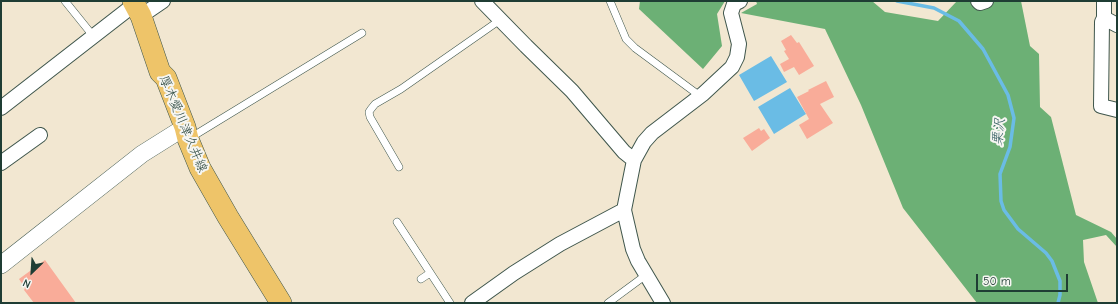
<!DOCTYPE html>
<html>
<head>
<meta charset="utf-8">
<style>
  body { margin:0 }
  #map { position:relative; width:1118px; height:304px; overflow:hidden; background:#f2e7d1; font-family:"Comic Neue",sans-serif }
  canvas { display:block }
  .frame { position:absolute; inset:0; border:2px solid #1f3d34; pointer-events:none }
  .north { position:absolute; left:12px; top:252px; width:40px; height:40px; -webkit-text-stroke:3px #f6f6f2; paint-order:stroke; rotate:205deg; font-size:11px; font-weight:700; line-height:16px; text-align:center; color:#1f3d34 }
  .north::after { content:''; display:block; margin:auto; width:14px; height:18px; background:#1f3d34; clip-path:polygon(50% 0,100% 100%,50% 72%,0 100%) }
  .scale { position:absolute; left:976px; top:274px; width:92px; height:18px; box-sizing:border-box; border:2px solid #1f3d34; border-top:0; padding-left:5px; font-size:12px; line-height:14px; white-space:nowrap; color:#1f3d34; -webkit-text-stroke:3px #f6f6f2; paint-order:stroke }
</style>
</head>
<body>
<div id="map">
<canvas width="1118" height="304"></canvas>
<div class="frame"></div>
<div class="north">N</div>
<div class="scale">50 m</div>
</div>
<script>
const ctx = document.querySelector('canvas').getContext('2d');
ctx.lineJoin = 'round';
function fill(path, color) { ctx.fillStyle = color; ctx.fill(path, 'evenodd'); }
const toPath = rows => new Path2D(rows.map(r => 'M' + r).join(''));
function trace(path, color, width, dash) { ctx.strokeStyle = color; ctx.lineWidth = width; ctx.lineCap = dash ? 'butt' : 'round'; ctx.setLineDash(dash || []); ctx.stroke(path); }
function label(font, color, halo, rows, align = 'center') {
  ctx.font = font + ' "Comic Neue","Klee One",sans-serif'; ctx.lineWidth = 4; ctx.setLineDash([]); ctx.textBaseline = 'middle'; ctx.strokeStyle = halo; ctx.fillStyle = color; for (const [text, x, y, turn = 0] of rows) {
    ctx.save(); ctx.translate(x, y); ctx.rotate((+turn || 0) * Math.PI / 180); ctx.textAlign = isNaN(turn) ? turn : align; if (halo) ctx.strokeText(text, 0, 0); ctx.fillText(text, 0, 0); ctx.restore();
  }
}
const forest = toPath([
  [640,1,725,1,717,14,722,46,703,69,639,9],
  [756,1,872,1,885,12,938,21,957,1,1021,1,1030,46,1039,54,1040,107,1051,117,1076,215,1111,232,1117,239,1117,247,1106,235,1083,240,1084,262,1098,303,977,303,903,208,861,105,825,29,741,13,757,4]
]);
const water = toPath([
  [771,56,787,82,754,101,739,75],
  [790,88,806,114,774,134,758,107]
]);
const stream = toPath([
  [897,1,934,8,959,21,983,49,1008,95,1014,118,1010,147,1000,174,1001,201,1004,210,1018,229,1046,253,1052,261,1060,281,1060,295,1058,303]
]);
const building = toPath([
  [791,35,797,43,799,42,814,66,799,75,794,67,784,72,780,64,789,59,784,51,786,50,781,41],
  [826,81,834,97,820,104,833,123,807,139,799,125,809,119,797,97,809,91,808,90],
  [759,128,761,131,764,129,770,138,752,151,743,138],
  [45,260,76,303,34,303,24,290,25,288,19,279]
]);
const service = toPath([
  [65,1,94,37],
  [610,1,626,39,635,48,700,96],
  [190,138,362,33],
  [399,167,370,117,369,112,371,109,375,104,401,89,500,20],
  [397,222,450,303],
  [421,279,430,273],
  [608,303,646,275]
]);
const minor = toPath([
  [978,1,980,3,986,1],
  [1104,1,1104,18,1102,22,1101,106,1117,110],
  [141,16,163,1],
  [1104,18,1117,25],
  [1,108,135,4],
  [634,160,644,142,652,133,703,94,732,67,737,57,739,44,731,13,734,4,740,1],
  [1,163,40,135],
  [624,210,633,249,638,261,663,303],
  [472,303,514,273,560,244,624,210,634,160,624,152,572,91,526,46,482,1]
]);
const tertiary = toPath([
  [1,265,142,154,185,127]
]);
const primary = toPath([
  [133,1,141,16,160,72,166,78,185,127,188,139,200,168,228,217,281,303]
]);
const streetNames = [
  ["厚木愛川津久井線",183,124,67]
];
const waterNames = [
  ["栗沢",999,132,-84]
];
fill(forest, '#6cb075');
fill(water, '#6abce5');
trace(stream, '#6abce5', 3.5);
fill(building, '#f9ac99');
trace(service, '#3f564c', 8);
trace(minor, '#3f564c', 16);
trace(tertiary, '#3f564c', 18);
trace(primary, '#3f564c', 22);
trace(service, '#fff', 7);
trace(minor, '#fff', 14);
trace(tertiary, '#fff', 17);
trace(primary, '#eec469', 21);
label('13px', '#1f3d34', '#f6f6f2', streetNames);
label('italic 14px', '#325d60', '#f6f6f2', waterNames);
</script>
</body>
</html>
